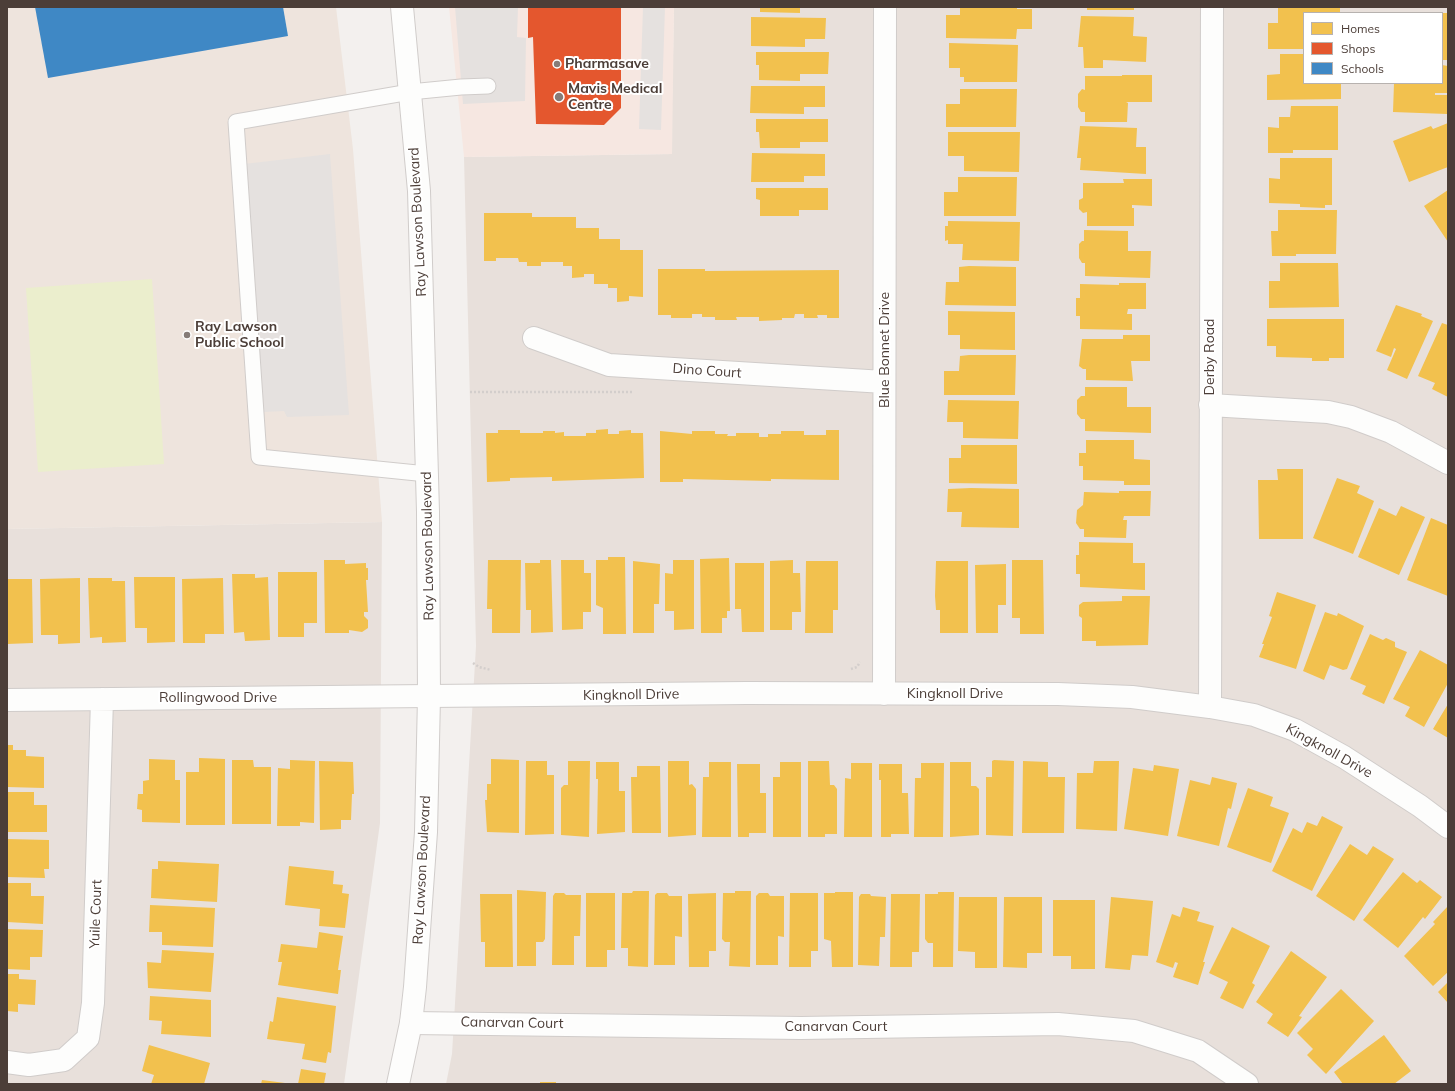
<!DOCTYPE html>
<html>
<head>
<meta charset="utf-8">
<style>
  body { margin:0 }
  #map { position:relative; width:1455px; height:1091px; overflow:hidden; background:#f3f0ee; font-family:Mulish,sans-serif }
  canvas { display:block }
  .frame { position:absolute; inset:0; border:8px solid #4c3e38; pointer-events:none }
  .legend { position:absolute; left:1303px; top:12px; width:140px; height:72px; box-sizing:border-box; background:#fff; border:1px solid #b7b2af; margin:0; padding:5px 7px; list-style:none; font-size:12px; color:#4c3e38 }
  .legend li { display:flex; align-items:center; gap:8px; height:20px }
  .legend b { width:20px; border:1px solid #b7b2af }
</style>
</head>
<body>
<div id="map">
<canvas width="1455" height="1091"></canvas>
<div class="frame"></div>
<ul class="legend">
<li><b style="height:11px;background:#f2c14e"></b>Homes</li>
<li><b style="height:11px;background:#e4572e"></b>Shops</li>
<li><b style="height:11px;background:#3f88c5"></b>Schools</li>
</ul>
</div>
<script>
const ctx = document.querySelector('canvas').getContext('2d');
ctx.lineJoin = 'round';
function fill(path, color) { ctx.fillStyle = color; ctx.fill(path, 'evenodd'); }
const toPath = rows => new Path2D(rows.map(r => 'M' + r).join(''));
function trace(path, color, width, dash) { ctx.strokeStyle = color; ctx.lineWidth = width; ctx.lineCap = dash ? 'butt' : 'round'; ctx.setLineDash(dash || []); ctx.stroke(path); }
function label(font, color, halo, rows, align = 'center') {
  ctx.font = font + ' Mulish,sans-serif'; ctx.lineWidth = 4; ctx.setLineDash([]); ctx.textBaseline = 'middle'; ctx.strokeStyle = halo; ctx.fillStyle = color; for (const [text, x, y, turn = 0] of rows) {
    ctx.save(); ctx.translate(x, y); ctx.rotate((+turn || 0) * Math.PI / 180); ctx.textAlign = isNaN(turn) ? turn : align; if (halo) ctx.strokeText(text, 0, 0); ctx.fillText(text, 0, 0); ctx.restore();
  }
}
const residential = toPath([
  [674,7,1448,7,1448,1084,446,1084,452,1054,476,646,464,157,671,154],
  [1304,13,1442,13,1442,83,1304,83],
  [382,522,380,823,344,1084,7,1084,7,529]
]);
const commercial = toPath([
  [449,7,674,7,672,154,464,157]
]);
const education = toPath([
  [7,7,336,7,353,149,382,522,7,529]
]);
const green = toPath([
  [152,279,164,464,38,472,26,288]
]);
const parking = toPath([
  [455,7,518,7,517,37,526,38,525,101,463,104],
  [643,7,665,7,661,130,639,129],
  [330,154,349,415,287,417,284,411,264,412,244,164]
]);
const homes = toPath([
  [760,7,800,7,800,13,760,12],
  [960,7,1017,7,1017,9,1032,9,1032,29,1017,29,1016,39,946,38,946,15,960,15],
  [1087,7,1134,7,1134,10,1087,10],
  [1278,7,1340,7,1340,13,1304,13,1304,49,1268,49,1268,23,1278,23],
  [1442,13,1448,13,1448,60,1442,60],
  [1081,16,1134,17,1133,36,1147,37,1146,62,1103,60,1103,68,1084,68,1083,47,1078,47],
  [751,17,826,18,825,39,805,39,805,47,751,46],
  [949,43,1018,45,1017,82,964,82,964,77,960,77,960,68,949,68],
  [756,52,829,52,828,74,800,74,800,81,759,80,759,65,756,65],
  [1280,54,1304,54,1304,83,1341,83,1341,99,1267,100,1267,75,1280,74],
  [1442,65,1448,66,1448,93,1435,93,1435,95,1447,95,1447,114,1393,112,1394,83,1442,83],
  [1122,75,1152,75,1152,102,1126,102,1128,103,1127,122,1085,122,1085,112,1081,112,1078,107,1078,94,1082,89,1085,90,1085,76,1122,76],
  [751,86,825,86,825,107,804,107,804,114,750,113],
  [960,89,1017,89,1016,127,946,127,946,104,960,104],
  [1291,106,1338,106,1338,150,1293,150,1293,153,1268,153,1268,127,1279,128,1279,117,1290,117],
  [756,119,828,119,828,142,800,142,800,148,760,148,759,132,756,132],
  [1448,123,1448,167,1409,182,1393,141,1431,126,1433,129],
  [1080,126,1137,128,1136,147,1146,147,1146,174,1080,170,1081,158,1077,158],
  [948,132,1020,132,1019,172,964,171,964,156,948,156],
  [752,153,825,154,825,176,804,176,804,182,751,182],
  [1280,158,1332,158,1332,205,1325,205,1325,208,1300,207,1300,204,1269,203,1269,178,1280,179],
  [958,177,1017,177,1016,216,944,216,944,192,958,192],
  [1123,179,1152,179,1152,206,1132,205,1132,208,1134,208,1134,226,1087,226,1087,212,1083,213,1079,209,1079,200,1083,198,1083,183,1124,183],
  [756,188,828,188,828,210,799,210,799,216,760,216,760,200,756,199],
  [1448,190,1448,242,1424,206],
  [1278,210,1337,210,1336,254,1296,254,1296,256,1272,256,1271,231,1278,231],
  [484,213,532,213,532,217,576,217,576,228,599,228,599,239,620,239,620,250,643,250,643,297,629,296,629,301,617,302,617,288,608,288,608,284,594,284,594,274,584,274,584,277,572,278,572,266,563,266,563,262,541,262,541,266,527,266,527,262,519,262,518,258,496,258,496,261,484,261],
  [948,221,1020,222,1019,261,962,260,963,244,948,244,948,240,945,241,945,226,948,226],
  [1084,230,1128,231,1128,251,1151,251,1150,278,1085,276,1085,263,1082,263,1079,258,1079,244,1082,241,1084,241],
  [1280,263,1338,263,1339,307,1269,308,1269,281,1280,281],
  [969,266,1016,267,1016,306,945,305,946,282,959,282,959,267],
  [658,269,705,269,705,271,839,270,839,318,827,318,827,315,817,315,818,318,804,318,804,314,795,314,794,318,782,318,782,320,759,321,759,317,736,317,737,320,715,320,715,317,702,317,702,314,692,314,692,318,671,318,671,315,658,315],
  [1119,283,1146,283,1146,309,1128,309,1127,314,1132,314,1132,330,1080,329,1080,316,1076,316,1076,298,1080,298,1080,284,1119,285],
  [1396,305,1422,314,1421,316,1433,321,1407,379,1387,370,1396,349,1394,348,1391,357,1376,351],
  [948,311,1015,312,1015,350,960,349,960,335,948,335],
  [1267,319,1344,319,1344,358,1329,358,1329,361,1312,361,1312,358,1276,357,1276,346,1267,346],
  [1442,323,1448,325,1448,397,1432,389,1435,383,1418,376],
  [1123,335,1150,335,1150,361,1131,361,1133,381,1086,380,1086,369,1083,369,1079,366,1082,339,1123,339],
  [969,355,1016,355,1015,395,944,395,944,371,959,371,960,356],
  [1085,387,1127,387,1127,407,1151,407,1151,433,1085,431,1085,419,1081,419,1077,414,1077,400,1081,396,1085,396],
  [948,400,1019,401,1018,439,963,438,963,422,947,422],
  [608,429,608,434,619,434,619,431,631,430,631,433,643,433,644,478,552,481,552,477,510,478,510,481,487,482,486,433,498,433,498,430,520,430,520,433,543,433,543,431,555,431,555,433,564,432,564,436,586,436,586,433,596,433,596,430],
  [826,430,839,430,839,480,771,479,771,481,683,479,683,482,660,482,660,431,692,434,692,431,715,431,715,434,728,434,727,436,736,436,736,433,759,433,759,437,768,437,768,434,781,434,781,431,804,431,804,435,826,435],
  [1086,440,1134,440,1134,459,1150,460,1150,485,1124,485,1124,481,1083,480,1083,466,1079,466,1079,453,1086,453],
  [961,445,1017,445,1017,484,949,483,949,458,961,458],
  [1277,469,1303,469,1303,539,1259,539,1258,480,1278,480],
  [1337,478,1360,486,1357,493,1374,501,1353,554,1313,538],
  [971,488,1019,489,1019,528,961,527,962,512,947,512,948,489],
  [1119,491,1151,491,1150,516,1124,516,1123,520,1127,520,1126,538,1084,537,1084,529,1080,529,1076,523,1077,510,1083,505,1084,492,1119,493],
  [1401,506,1425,517,1399,575,1358,557,1379,508,1396,516],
  [1431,518,1448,525,1448,596,1407,580],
  [1079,542,1133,543,1133,563,1145,563,1145,590,1080,587,1080,574,1076,574,1076,555,1079,555],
  [608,557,625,557,626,634,603,634,603,608,596,605,596,560,608,560],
  [729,558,730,611,727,611,727,618,722,618,722,633,701,633,700,559],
  [324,560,345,560,345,564,366,563,366,568,368,568,368,580,366,580,368,612,364,612,364,616,368,620,368,628,362,632,349,630,349,633,325,633],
  [488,560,521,560,520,633,492,633,492,609,487,609],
  [540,560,551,560,553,632,531,633,531,610,526,610,525,563,540,563],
  [561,560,584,560,584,573,591,573,591,612,583,612,583,629,562,630],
  [673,560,694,560,694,629,674,630,674,611,665,611,665,573,673,574],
  [793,560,793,573,800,573,801,612,792,612,792,630,770,630,770,561],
  [1012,560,1043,560,1044,634,1020,634,1020,618,1012,618],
  [633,561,660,564,659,604,654,604,654,633,633,633],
  [806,561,838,561,838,610,833,610,833,633,805,633],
  [936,561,968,561,968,633,940,633,940,610,936,610,935,596],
  [735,563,764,563,764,632,742,632,741,609,735,609],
  [1006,564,1006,605,998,605,998,633,976,633,975,565],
  [278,572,317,572,317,623,304,623,304,637,278,637],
  [232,574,255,574,255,578,268,577,270,640,245,641,244,632,234,633],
  [134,577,175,577,175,642,147,643,147,628,135,628],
  [80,578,80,643,58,644,58,635,41,635,40,579],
  [88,578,112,578,112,581,125,581,126,642,102,643,102,637,90,638],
  [223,578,224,634,205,634,205,643,183,643,182,579],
  [7,579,32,579,33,643,7,644],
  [1277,592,1316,605,1296,669,1259,657,1264,644,1262,644,1272,617,1269,616],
  [1122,596,1150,596,1148,645,1096,646,1096,641,1082,641,1082,618,1079,616,1079,605,1083,602,1122,601],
  [1325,612,1337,616,1338,613,1364,626,1347,669,1343,670,1330,665,1324,680,1303,671],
  [1370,634,1383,640,1386,638,1395,642,1395,647,1407,652,1384,704,1362,694,1366,686,1350,679],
  [1420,650,1448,665,1448,683,1424,727,1405,716,1410,707,1393,699],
  [1448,704,1448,738,1433,729],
  [7,745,13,745,13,750,26,750,26,756,44,757,44,788,7,787],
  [199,758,225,759,225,825,186,825,186,772,199,772],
  [149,759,175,760,175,780,180,780,180,823,142,822,142,810,137,809,138,794,143,794,143,781,149,780],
  [491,759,519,760,519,833,487,832,485,800,487,800,487,784,491,784],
  [232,760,253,760,254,767,271,767,271,824,232,824],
  [290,760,315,761,314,823,300,822,300,826,277,826,278,768,290,769],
  [994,760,1014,761,1013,836,986,835,986,777,992,777,992,761],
  [319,761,353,762,354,794,352,794,351,820,341,820,341,829,320,830],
  [526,761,547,761,547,775,554,775,554,834,525,835],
  [568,761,590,761,589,837,561,835,561,788,564,785,568,785],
  [668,761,689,761,689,785,692,784,696,789,696,835,668,837],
  [808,761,829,761,830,785,834,785,837,789,837,834,825,834,825,837,808,837],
  [1023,761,1048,762,1048,777,1065,777,1064,833,1022,833],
  [1094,761,1119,761,1117,831,1076,829,1077,773,1093,773],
  [596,762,619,762,619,791,625,791,625,832,597,834,598,779,596,779],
  [709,762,731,762,731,837,702,837,703,777,709,777],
  [780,762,801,762,801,837,773,837,773,777,780,777],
  [950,762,971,762,971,786,976,786,979,789,979,835,950,837],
  [851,763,872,763,872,837,844,837,845,778,851,779],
  [921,763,944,763,943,837,914,837,915,778,921,778],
  [737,764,760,764,760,793,766,793,766,833,749,833,749,837,738,837],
  [879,764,902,764,902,793,908,793,909,834,891,834,891,837,881,837,881,780,879,780],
  [1154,765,1179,769,1168,836,1124,829,1133,768,1153,771],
  [637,766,660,766,661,833,632,833,631,777,637,777],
  [1212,777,1237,783,1231,809,1228,808,1219,846,1177,836,1190,780,1210,785],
  [1248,788,1273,797,1270,806,1289,813,1271,863,1227,847],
  [7,792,34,792,34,805,47,805,47,832,7,832],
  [1322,816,1343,827,1312,891,1272,871,1293,828,1302,833,1307,822,1317,826],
  [7,839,49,840,49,869,44,869,45,878,7,877],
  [1350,844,1367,855,1373,846,1394,859,1354,921,1316,896],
  [158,861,219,864,217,902,151,898,152,869,158,869],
  [289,866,334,871,333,884,343,885,342,893,349,894,345,928,319,926,320,909,285,905],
  [1403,872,1417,883,1420,880,1442,897,1425,919,1423,917,1398,948,1363,920],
  [7,883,31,883,31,896,44,896,43,924,7,922],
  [517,890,546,892,545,939,543,942,536,942,536,966,517,966],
  [633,891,649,891,648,967,628,966,628,948,621,948,622,893,632,893],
  [735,891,751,891,750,967,729,966,730,942,725,942,722,939,723,893,735,893],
  [835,892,853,892,853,967,832,967,831,941,824,939,824,893,835,893],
  [938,892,954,892,953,967,933,967,933,943,928,943,925,939,925,894,938,894],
  [555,893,564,893,566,895,581,895,580,936,574,936,574,965,552,965,553,896],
  [586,893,615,893,615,950,607,950,607,967,586,967],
  [657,893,667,893,669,896,682,896,682,937,675,936,675,965,654,965,655,895],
  [716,893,716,951,709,951,709,967,689,967,688,894],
  [759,893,768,893,770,896,784,896,784,937,778,936,778,965,756,965,756,896],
  [790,893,818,893,818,951,811,951,811,967,789,967],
  [480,894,512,894,513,967,485,967,485,942,481,942],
  [861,894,870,894,871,896,886,897,885,937,880,937,879,966,858,965,859,897],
  [891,894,920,894,919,952,912,952,912,967,890,967],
  [959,897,997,897,997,968,975,968,975,952,958,951],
  [1004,897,1042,897,1042,953,1027,953,1027,968,1003,967],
  [1111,897,1153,901,1148,956,1132,955,1130,970,1105,968],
  [1053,900,1095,900,1095,969,1071,969,1071,956,1053,956],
  [150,905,215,908,213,947,162,945,162,932,149,932],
  [1448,906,1448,972,1433,986,1404,956,1435,924,1433,922],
  [1183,907,1200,912,1197,921,1214,926,1203,962,1205,962,1198,985,1173,977,1178,963,1175,962,1173,968,1156,962,1172,914,1180,917],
  [1232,927,1270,946,1252,983,1255,985,1243,1009,1220,998,1228,982,1209,973],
  [7,929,43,930,42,957,30,957,30,970,7,969],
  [319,932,343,936,338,970,341,970,338,994,278,985,282,962,278,962,281,944,317,948],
  [162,950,214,953,211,992,148,988,147,962,161,963],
  [1291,951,1327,977,1299,1016,1302,1017,1288,1037,1267,1023,1273,1014,1256,1002],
  [7,974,19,974,19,979,36,980,35,1005,18,1004,18,1012,7,1011],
  [1448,982,1448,1003,1438,992],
  [1341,989,1374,1021,1326,1074,1307,1055,1313,1049,1297,1033],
  [150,996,211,1000,211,1037,161,1034,162,1021,149,1020],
  [277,997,336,1006,331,1053,328,1052,326,1063,302,1059,305,1044,267,1039,270,1021,273,1022],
  [1384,1035,1411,1071,1394,1084,1343,1084,1334,1072],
  [149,1045,210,1063,204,1084,151,1084,154,1075,142,1071],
  [301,1069,326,1073,324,1084,298,1084],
  [262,1080,285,1083,285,1084,261,1084],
  [540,1082,556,1082,556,1084,540,1084]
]);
const shops = toPath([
  [528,7,621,7,621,108,604,125,536,124,533,37,528,38]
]);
const schools = toPath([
  [35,7,283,7,288,36,48,78]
]);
const path = toPath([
  [470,392,634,392],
  [473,663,479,667,491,670],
  [851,669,857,667,860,662]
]);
const service = toPath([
  [427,474,259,457,236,122,410,92,461,87,488,86]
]);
const minor = toPath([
  [534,338,609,365,884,382],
  [1210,405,1328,412,1351,417,1391,432,1448,463],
  [884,694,885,7],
  [7,700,747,693,1058,694,1132,697,1210,707,1254,715,1295,730,1344,757,1420,806,1448,827],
  [1210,707,1212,7],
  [411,1023,801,1028,1058,1024,1134,1031,1198,1051,1247,1084],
  [7,1062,29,1065,64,1060,88,1038,93,1003,102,699]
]);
const tertiary = toPath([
  [398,1084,411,1023,415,987,426,832,429,697,428,512,419,191,402,7]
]);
const markers = [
  [557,64,4,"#867c78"],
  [559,97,5,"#867c78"],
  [187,335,4,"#867c78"]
];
const poiNames = [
  ["Pharmasave",565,64],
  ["Mavis Medical",568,89],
  ["Centre",568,105],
  ["Ray Lawson",195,327],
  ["Public School",195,343]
];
const streetNames = [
  ["Ray Lawson Boulevard",418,222,-93],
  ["Blue Bonnet Drive",885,350,-90],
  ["Derby Road",1210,357,-90],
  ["Dino Court",707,371,4],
  ["Ray Lawson Boulevard",428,546,-91],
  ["Kingknoll Drive",955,694],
  ["Kingknoll Drive",631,695,-1],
  ["Rollingwood Drive",218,698],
  ["Kingknoll Drive",1329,751,29],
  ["Ray Lawson Boulevard",422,870,-87],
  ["Yuile Court",96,914,-88],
  ["Canarvan Court",512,1023,1],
  ["Canarvan Court",836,1027]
];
fill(residential, '#e8e0db');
fill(commercial, '#f6e7e1');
fill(education, '#eee4dd');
fill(green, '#ebeecd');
fill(parking, '#e5e1df');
fill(homes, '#f2c14e');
fill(shops, '#e4572e');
fill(schools, '#3f88c5');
trace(service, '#d0ccca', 17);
trace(minor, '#d0ccca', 24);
trace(tertiary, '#d0ccca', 24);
trace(path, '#d3cecc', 2.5, [2, 2]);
trace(service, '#fdfdfc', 15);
trace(minor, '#fdfdfc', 22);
trace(tertiary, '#fdfdfc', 22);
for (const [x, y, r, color] of markers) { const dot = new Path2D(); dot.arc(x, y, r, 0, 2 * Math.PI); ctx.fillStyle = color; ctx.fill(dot); trace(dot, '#fff', 1.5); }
label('bold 14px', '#4c3e38', '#fff', poiNames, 'left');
label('14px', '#4c3e38', '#fff', streetNames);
</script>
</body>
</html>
